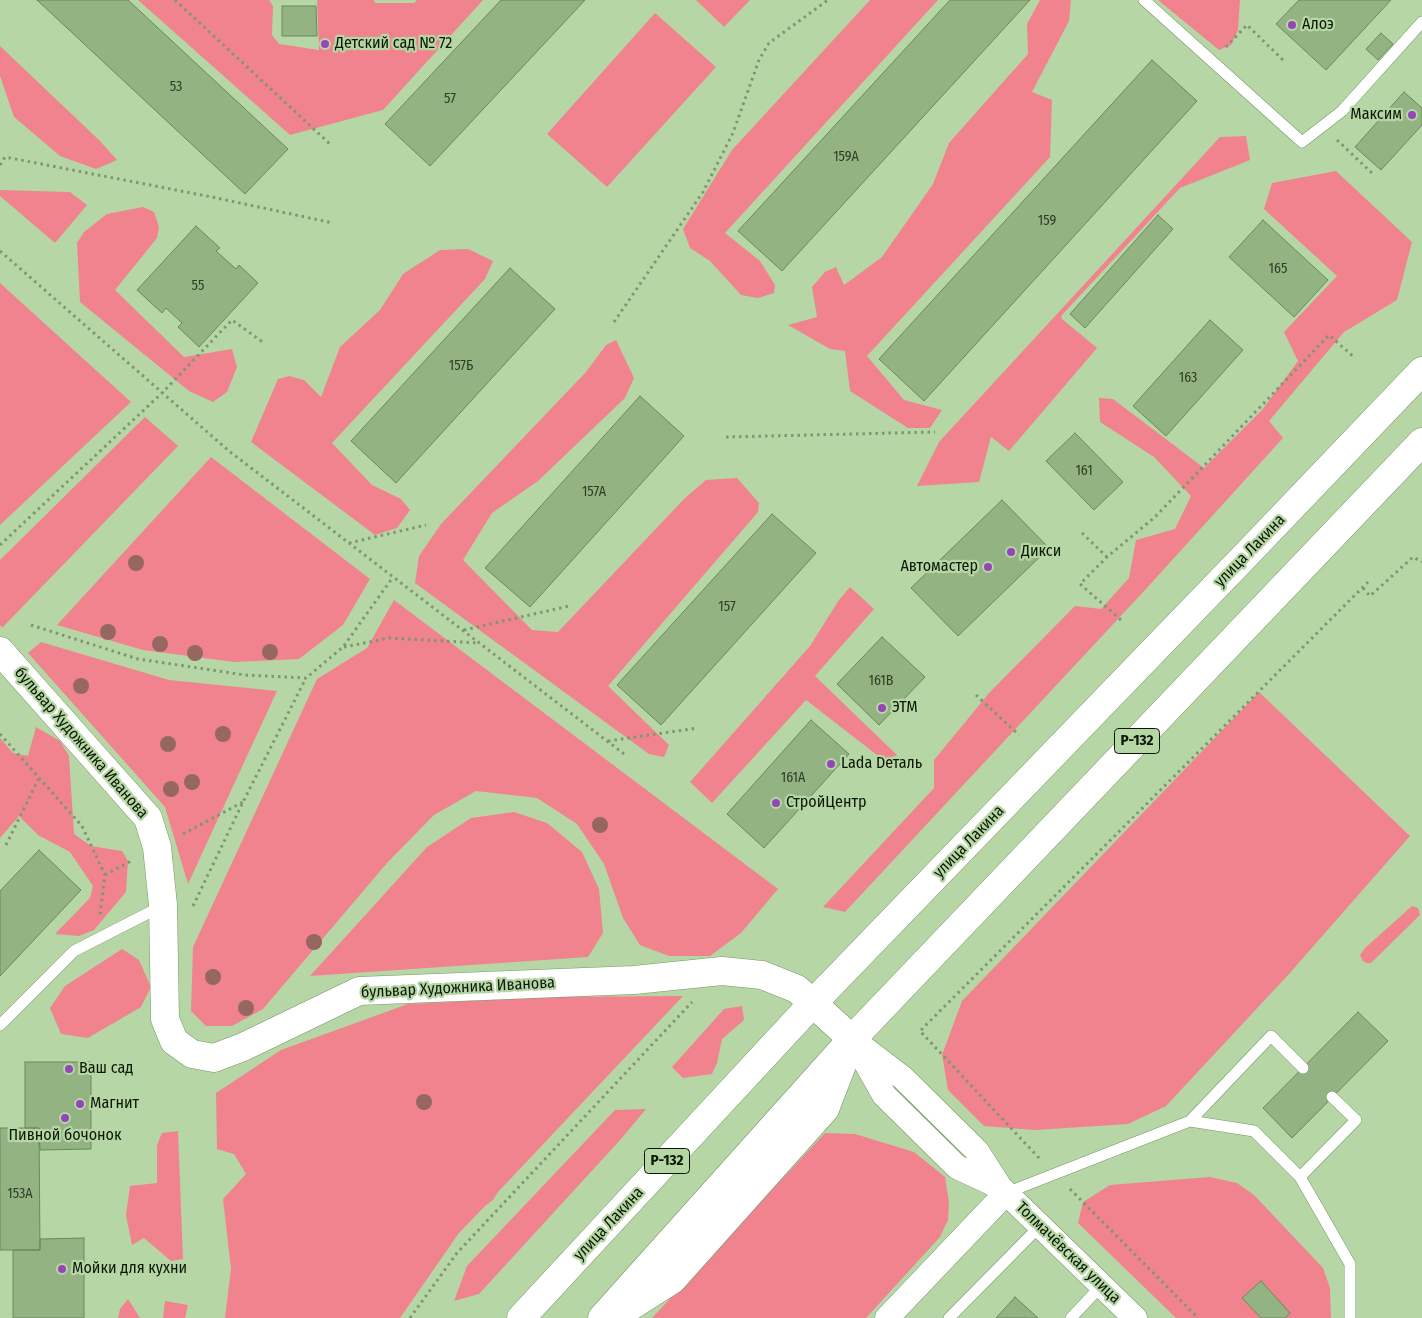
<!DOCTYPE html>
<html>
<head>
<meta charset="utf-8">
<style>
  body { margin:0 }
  canvas { display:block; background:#b6d7a5 }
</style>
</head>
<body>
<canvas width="1422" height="1318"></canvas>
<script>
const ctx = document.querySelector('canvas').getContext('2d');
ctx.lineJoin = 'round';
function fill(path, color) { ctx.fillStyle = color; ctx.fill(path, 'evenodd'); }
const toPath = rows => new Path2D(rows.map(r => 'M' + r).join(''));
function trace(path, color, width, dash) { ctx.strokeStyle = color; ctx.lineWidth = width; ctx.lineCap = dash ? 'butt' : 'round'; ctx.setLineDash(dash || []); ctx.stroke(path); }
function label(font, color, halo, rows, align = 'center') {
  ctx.font = font + ' "Fira Sans Condensed",sans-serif'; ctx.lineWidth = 4.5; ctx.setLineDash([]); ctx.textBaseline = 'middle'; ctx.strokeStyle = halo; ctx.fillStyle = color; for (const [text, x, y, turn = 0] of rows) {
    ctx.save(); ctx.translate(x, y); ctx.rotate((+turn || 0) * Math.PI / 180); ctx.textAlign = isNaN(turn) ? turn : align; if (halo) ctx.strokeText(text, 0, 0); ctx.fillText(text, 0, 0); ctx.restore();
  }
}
const green = toPath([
  [138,0,269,0,273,6,272,35,279,44,319,50,317,0,374,0,375,3,414,3,417,0,483,0,383,110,290,135],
  [696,0,750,0,724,27],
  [870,0,938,0,725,233,760,261,775,285,774,293,758,298,741,295,710,261,690,248,683,229,732,150],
  [1040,0,1071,0,1069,21,1032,92,1052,100,1050,157,867,356,904,400,942,410,930,428,908,428,850,391,845,351,830,349,788,325,817,317,812,287,825,272,836,267,844,285,882,257,933,184,949,143,1028,54,1027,24],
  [1158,0,1240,0,1238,30,1231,45,1219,50],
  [655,13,716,67,607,187,547,134],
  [0,46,100,141,117,160,96,169,60,156,14,117,0,76],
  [1246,136,1250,160,1180,188,1061,316,1062,319,1097,348,1009,451,991,437,979,482,917,486,939,442,1220,137],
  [1336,171,1412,242,1397,300,1344,332,1269,421,1283,438,1145,590,845,912,823,907,934,788,934,760,990,692,1075,606,1101,609,1129,578,1136,540,1175,529,1191,496,1154,457,1100,422,1099,398,1113,399,1204,468,1262,410,1298,361,1284,332,1337,276,1264,209,1272,183],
  [0,190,70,192,87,205,55,243,0,196],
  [143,207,154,212,159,227,157,238,115,290,184,357,232,349,237,367,227,392,213,402,189,391,80,302,77,243,84,232,107,214],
  [468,249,493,261,485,279,332,443,372,485,401,499,410,510,397,528,375,535,251,442,278,379,289,376,304,380,321,397,340,347,380,310,403,274,440,250],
  [0,283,131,402,0,525],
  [616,340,634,378,625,398,538,481,492,513,463,560,532,630,558,632,684,499,706,480,737,478,759,503,758,512,608,686,669,745,664,757,649,754,415,583,419,556,441,524,586,372,606,345],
  [145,417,178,446,2,628,0,625,0,560],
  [211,457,370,579,343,625,299,659,234,662,143,650,57,625],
  [850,587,874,609,815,676,897,755,886,762,806,700,712,803,690,782,810,646,839,600],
  [394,600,778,889,741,933,710,956,669,956,640,945,623,918,604,864,577,824,537,798,476,791,434,815,387,863,263,1009,232,1026,206,1026,191,1011,193,947,317,679,367,648],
  [41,642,169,680,277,691,188,884,165,807,28,653],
  [1259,692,1410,836,1289,974,1166,1106,1128,1124,1035,1130,984,1126,948,1090,942,1055,962,1001],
  [36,727,60,741,69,756,74,834,91,846,122,851,128,861,126,892,94,930,79,936,55,934,90,898,93,886,70,852,38,835,19,816,0,838,0,738,13,753,28,756],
  [514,812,547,823,582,852,599,889,603,933,588,957,310,976,427,847,471,818],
  [1412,906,1418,908,1420,915,1371,963,1366,963,1362,960,1360,955,1365,948],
  [122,949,139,960,151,987,141,1007,88,1038,61,1034,50,1008,65,986],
  [683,996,498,1192,493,1200,485,1206,459,1233,400,1318,225,1318,231,1269,223,1199,246,1174,234,1154,217,1149,216,1093,281,1050,408,1004,551,997],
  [742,1006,744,1020,722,1039,717,1063,712,1074,683,1078,672,1067,724,1009],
  [646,1109,621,1139,479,1294,454,1301,467,1266,615,1110],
  [178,1131,183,1259,171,1261,144,1238,132,1245,126,1215,130,1186,157,1183,157,1145,162,1133],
  [825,1133,855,1134,914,1152,945,1177,949,1203,948,1220,940,1237,866,1318,652,1318],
  [1210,1177,1237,1183,1254,1195,1323,1268,1330,1288,1331,1318,1176,1318,1078,1223,1083,1202,1110,1185],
  [128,1299,140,1318,118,1318,120,1309],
  [165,1301,188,1305,185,1318,163,1318]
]);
const building = toPath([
  [37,0,128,0,288,149,245,194,37,0],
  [501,0,585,0,430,166,385,124,501,0],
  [950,0,1030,0,782,271,738,231,950,0],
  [1299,0,1391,0,1326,70,1276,24,1299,0],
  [282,6,316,6,317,36,282,36,282,6],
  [1381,33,1393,44,1378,60,1366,49,1381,33],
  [1152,60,1197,101,924,401,879,359,1152,60],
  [1404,92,1422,108,1422,125,1381,170,1355,147,1404,92],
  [1158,215,1173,229,1085,328,1070,314,1158,215],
  [1263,220,1328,280,1294,317,1229,257,1263,220],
  [196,226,220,248,216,251,236,269,239,265,258,283,199,347,178,327,182,323,166,308,162,313,137,290,196,226],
  [510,268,555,309,396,483,351,441,510,268],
  [1210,320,1243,350,1166,436,1133,406,1210,320],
  [640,396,684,436,530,607,485,568,640,396],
  [1075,433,1123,482,1094,510,1046,461,1075,433],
  [1002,500,1049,548,958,636,911,588,1002,500],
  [772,514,816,553,661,725,617,685,772,514],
  [882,637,925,677,879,725,837,684,882,637],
  [811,720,849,754,764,848,727,814,811,720],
  [39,850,81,890,0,976,0,891,39,850],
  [1358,1012,1388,1041,1292,1138,1263,1108,1358,1012],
  [25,1062,91,1062,91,1149,40,1150,39,1128,25,1128,25,1062],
  [0,1128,39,1128,40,1250,0,1250,0,1128],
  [84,1238,84,1318,13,1318,13,1250,40,1250,40,1239,84,1238],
  [1261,1281,1290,1313,1285,1318,1261,1318,1242,1298,1261,1281],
  [1015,1297,1038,1318,996,1318,1015,1297]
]);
const path = toPath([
  [175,0,331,145],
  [1226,47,1247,25,1284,61],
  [1337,140,1373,174],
  [0,165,5,157,212,197,333,223],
  [0,251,229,451,624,754],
  [614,322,703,192,733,133,759,60,769,43,828,0],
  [726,437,935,432],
  [1082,533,1107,557],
  [349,543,426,525],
  [0,545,162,393,232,320,264,343],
  [1363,588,1370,596,1413,557,1422,562],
  [1121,620,1080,584,1107,557,1155,517,1329,335,1355,358],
  [31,625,138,659,245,675,306,678,343,647,393,577],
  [464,630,569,606],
  [344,647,389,638,479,643],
  [976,695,1019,735],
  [0,734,82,826,105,875,100,914],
  [608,741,698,728],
  [183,834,243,802],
  [6,845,39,778],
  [105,875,131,861],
  [193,906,243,802,306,678],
  [1039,1158,920,1031,1368,582],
  [1070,1189,1198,1318],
  [410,1318,457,1253,692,1002]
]);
const service = toPath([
  [1144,0,1302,142,1342,111,1422,22],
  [0,1025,74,951,162,906],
  [1190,1121,1254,1131,1300,1177,1356,1120,1332,1097],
  [1300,1177,1350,1264,1350,1318],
  [1006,1193,1190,1121,1271,1036,1303,1068],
  [949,1318,1040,1226],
  [1071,1318,1102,1285]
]);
const minor = toPath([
  [852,1039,903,1078,977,1151,1000,1187,1135,1318],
  [858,1049,884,1095,957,1167,1000,1187],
  [887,1318,1006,1193]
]);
const tertiary = toPath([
  [0,651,148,818,157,847,163,905,165,1019,174,1041,192,1054,214,1058,243,1047,359,991,634,980,722,971,762,975,797,989,852,1039,825,1109,672,1280,612,1318]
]);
const trunk = toPath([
  [521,1318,812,1004,1245,556,1422,371],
  [602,1318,852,1039,1422,442]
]);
const trees = [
  [136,563],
  [108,632],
  [160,644],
  [270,652],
  [195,653],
  [81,686],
  [223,734],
  [168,744],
  [192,782],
  [171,789],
  [600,825],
  [314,942],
  [213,977],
  [246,1008],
  [424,1102]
];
const markers = [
  [1292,25,5,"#9546b6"],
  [325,44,5,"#9546b6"],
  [1412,115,5,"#9546b6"],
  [1011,552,5,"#9546b6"],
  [988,567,5,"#9546b6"],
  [882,708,5,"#9546b6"],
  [831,764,5,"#9546b6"],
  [776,803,5,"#9546b6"],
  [69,1069,5,"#9546b6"],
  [80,1104,5,"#9546b6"],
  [65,1118,5,"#9546b6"],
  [62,1269,5,"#9546b6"]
];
const numberNames = [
  ["53",176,87],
  ["57",450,99],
  ["159А",846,157],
  ["159",1047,221],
  ["165",1278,269],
  ["55",198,286],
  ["157Б",461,366],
  ["163",1188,378],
  ["161",1084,471],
  ["157А",594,492],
  ["157",727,607],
  ["161В",881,681],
  ["161А",793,778],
  ["153А",20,1194]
];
const shields = [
  [1137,741,45],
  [667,1161,45]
];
const shieldNames = [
  ["Р-132",1137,741],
  ["Р-132",667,1161]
];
const poiNames = [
  ["Алоэ",1302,25],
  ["Детский сад № 72",335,44],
  ["Максим",1402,115,"right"],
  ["Дикси",1021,552],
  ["Автомастер",978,567,"right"],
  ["ЭТМ",892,708],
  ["Lada Dеталь",841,764],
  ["СтройЦентр",786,803],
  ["Ваш сад",79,1069],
  ["Магнит",90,1104],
  ["Пивной бочонок",65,1136,"center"],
  ["Мойки для кухни",72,1269]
];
const streetNames = [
  ["улица Лакина",1250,551,-46],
  ["бульвар Художника Иванова",81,743,49],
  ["улица Лакина",969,842,-46],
  ["бульвар Художника Иванова",458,988,-3],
  ["улица Лакина",609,1224,-47],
  ["Толмачёвская улица",1068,1253,44]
];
fill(green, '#f0838d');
fill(building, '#93b383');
trace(building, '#6a895a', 1);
trace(service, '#769566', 12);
trace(minor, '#769566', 25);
trace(tertiary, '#769566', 29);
trace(trunk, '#769566', 29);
trace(path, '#7d9770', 3, [2.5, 4]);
trace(service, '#fff', 11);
trace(minor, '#fff', 24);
trace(tertiary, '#fff', 28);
trace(trunk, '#fff', 28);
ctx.fillStyle = '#966660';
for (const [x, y] of trees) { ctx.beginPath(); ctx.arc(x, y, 8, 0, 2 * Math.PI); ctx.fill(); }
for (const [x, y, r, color] of markers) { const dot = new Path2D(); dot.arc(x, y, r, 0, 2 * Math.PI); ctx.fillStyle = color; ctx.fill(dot); trace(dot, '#b6d7a5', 2); }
label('14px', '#2e3e24', null, numberNames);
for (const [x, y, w] of shields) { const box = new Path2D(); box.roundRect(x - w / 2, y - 12.5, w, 25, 4); ctx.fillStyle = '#b6d7a5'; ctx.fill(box); trace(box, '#0c1705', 1); }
label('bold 15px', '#0c1705', null, shieldNames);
label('16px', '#0c1705', '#b6d7a5', poiNames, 'left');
label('16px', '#0c1705', '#b6d7a5', streetNames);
</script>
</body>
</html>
